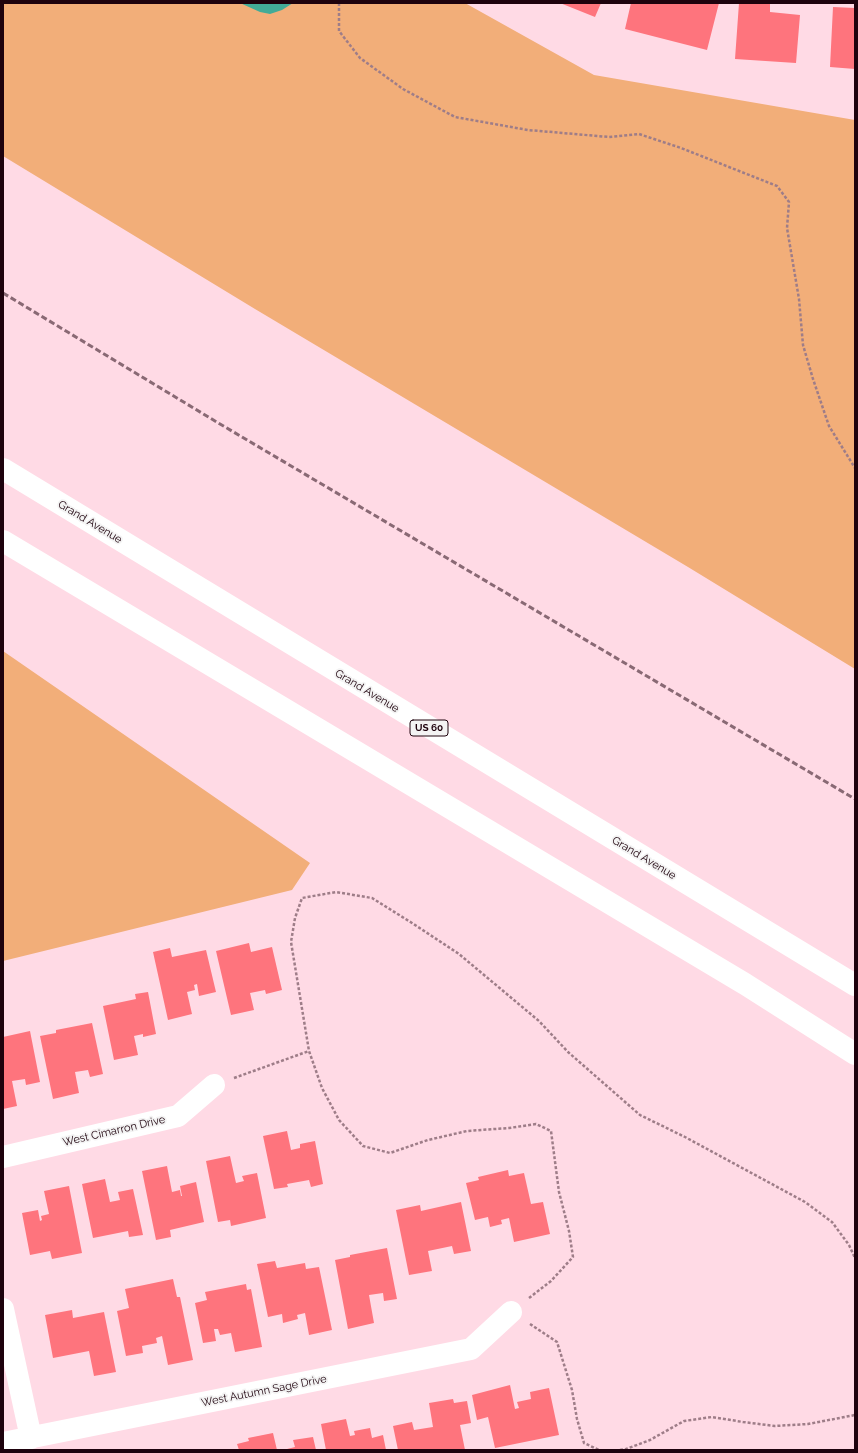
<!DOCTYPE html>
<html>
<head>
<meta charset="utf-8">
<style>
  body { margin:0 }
  #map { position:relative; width:858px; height:1453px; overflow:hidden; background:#ffdae5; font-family:Raleway,sans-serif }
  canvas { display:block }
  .frame { position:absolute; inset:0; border:4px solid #1e020d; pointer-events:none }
</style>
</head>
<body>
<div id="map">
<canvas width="858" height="1453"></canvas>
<div class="frame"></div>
</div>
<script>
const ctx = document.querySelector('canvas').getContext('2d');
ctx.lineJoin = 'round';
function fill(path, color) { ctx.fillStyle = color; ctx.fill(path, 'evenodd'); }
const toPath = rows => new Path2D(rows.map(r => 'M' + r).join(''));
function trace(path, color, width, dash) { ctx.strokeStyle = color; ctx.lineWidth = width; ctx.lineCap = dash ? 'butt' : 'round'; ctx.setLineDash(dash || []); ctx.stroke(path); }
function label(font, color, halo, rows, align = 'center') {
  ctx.font = font + ' Raleway,sans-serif'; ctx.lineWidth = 3.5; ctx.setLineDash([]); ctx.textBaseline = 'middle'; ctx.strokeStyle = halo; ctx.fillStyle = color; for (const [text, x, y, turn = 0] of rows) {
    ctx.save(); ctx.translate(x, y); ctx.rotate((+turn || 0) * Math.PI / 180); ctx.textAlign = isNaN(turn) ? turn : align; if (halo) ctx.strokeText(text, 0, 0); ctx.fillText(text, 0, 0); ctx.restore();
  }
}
const green = toPath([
  [3,3,465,3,594,75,855,120,855,669,688,567,255,309,3,156],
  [3,651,310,863,292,890,3,961]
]);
const water = toPath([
  [240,3,293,3,282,10,270,14,260,12]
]);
const building = toPath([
  [560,3,601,3,595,17],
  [631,3,719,3,707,50,625,29],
  [739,3,770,3,770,12,800,15,796,63,735,59],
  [833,7,855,8,855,69,830,67],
  [249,943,251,952,272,947,282,990,266,994,265,990,250,993,254,1010,231,1015,216,951],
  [170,948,172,957,206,950,216,992,199,996,197,984,194,985,195,990,187,992,192,1014,168,1020,153,952],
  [148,992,156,1034,143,1037,143,1034,134,1036,138,1055,114,1060,103,1006,136,999,135,994],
  [92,1023,103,1074,90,1077,88,1070,75,1072,79,1093,53,1099,40,1036,56,1033,56,1030],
  [30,1031,40,1082,26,1085,25,1079,12,1081,17,1106,3,1109,3,1037],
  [287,1131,291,1150,300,1148,300,1144,315,1141,323,1184,311,1187,309,1180,287,1184,288,1187,274,1189,263,1136],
  [230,1156,236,1183,244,1181,242,1176,257,1173,266,1218,231,1226,230,1220,218,1222,206,1161],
  [167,1166,172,1192,180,1190,181,1196,182,1196,180,1186,196,1182,204,1222,170,1230,171,1237,156,1240,142,1171],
  [508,1170,509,1176,524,1173,531,1204,543,1202,550,1234,514,1242,509,1218,501,1220,502,1224,490,1227,488,1217,475,1220,466,1183,479,1180,478,1177],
  [105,1179,110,1202,120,1200,118,1192,133,1189,143,1235,129,1237,128,1231,93,1238,82,1184],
  [69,1186,82,1253,52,1259,50,1251,30,1255,22,1213,38,1210,40,1221,42,1220,41,1216,49,1214,44,1191],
  [461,1202,471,1251,454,1254,452,1246,428,1251,432,1271,409,1275,396,1210,420,1205,421,1211],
  [387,1248,397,1299,384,1301,383,1293,369,1295,374,1323,348,1329,335,1260,350,1257,350,1255],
  [275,1261,277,1268,305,1263,306,1269,319,1267,332,1330,309,1335,305,1313,297,1315,298,1319,283,1323,282,1314,268,1317,257,1264],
  [173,1279,177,1297,180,1297,193,1360,168,1365,162,1336,156,1338,157,1343,142,1346,143,1353,126,1356,117,1311,129,1308,125,1289],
  [246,1284,247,1290,251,1289,262,1347,235,1352,231,1333,220,1335,218,1329,214,1329,216,1341,203,1343,195,1303,207,1300,205,1292],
  [72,1310,73,1318,104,1312,116,1372,94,1376,89,1351,53,1358,45,1315],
  [510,1385,515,1409,519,1408,517,1402,531,1399,530,1392,549,1388,559,1435,495,1448,488,1417,477,1420,472,1395],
  [453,1399,454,1403,467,1401,471,1423,460,1425,465,1450,398,1450,393,1426,412,1422,414,1430,433,1427,429,1403],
  [346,1419,350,1436,355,1435,354,1431,370,1428,372,1438,383,1435,386,1450,326,1450,321,1424],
  [273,1433,277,1450,239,1450,237,1444,249,1441,248,1438],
  [313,1437,316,1450,283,1450,295,1447,293,1440]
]);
const path = toPath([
  [339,3,339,31,360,58,403,89,455,117,528,130,609,137,639,134,681,148,777,186,789,202,787,228,799,299,803,345,813,379,829,426,855,468],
  [234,1078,309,1051],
  [529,1298,551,1281,573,1257,569,1231,559,1192,551,1131,536,1124,509,1128,467,1131,428,1140,390,1153,363,1146,339,1120,322,1088,309,1051,291,942,295,918,302,898,336,892,372,898,412,923,459,954,539,1021,568,1052,640,1115,685,1137,805,1202,832,1222,849,1245,855,1258],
  [530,1324,557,1342,572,1390,577,1419,584,1443,599,1450],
  [620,1450,626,1449,650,1440,684,1421,712,1417,743,1422,775,1426,808,1424,855,1415]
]);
const minor = toPath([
  [3,1157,178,1116,214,1085],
  [3,1309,31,1438],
  [3,1443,471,1349,511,1312]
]);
const highway = toPath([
  [3,469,855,985],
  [3,541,745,984,855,1054]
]);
const rail = toPath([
  [3,293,220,424,855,799]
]);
const shields = [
  [429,728,38]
];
const shieldNames = [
  ["US 60",429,728]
];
const streetNames = [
  ["Grand Avenue",90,522,31],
  ["Grand Avenue",367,691,31],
  ["Grand Avenue",644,858,31],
  ["West Cimarron Drive",114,1131,-13],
  ["West Autumn Sage Drive",264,1391,-11]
];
fill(green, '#f2ae79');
fill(water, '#42ab97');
fill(building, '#fe747d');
trace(path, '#9e7d88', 2.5, [3, 2]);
trace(minor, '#fff', 22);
trace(highway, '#fff', 22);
trace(rail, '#896974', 3, [6, 3]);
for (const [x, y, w] of shields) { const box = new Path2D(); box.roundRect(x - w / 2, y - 8, w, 16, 3); ctx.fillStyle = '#f3f3f3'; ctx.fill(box); trace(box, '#1e020d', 1); }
label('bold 10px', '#1e020d', null, shieldNames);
label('11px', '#1e020d', '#f3f3f3', streetNames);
</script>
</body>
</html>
